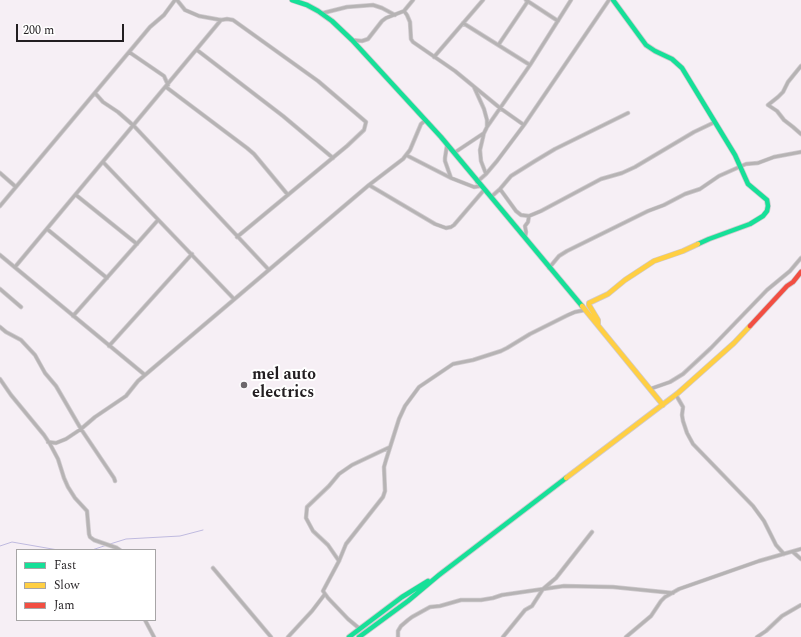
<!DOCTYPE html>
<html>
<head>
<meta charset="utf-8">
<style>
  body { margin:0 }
  #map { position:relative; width:801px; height:637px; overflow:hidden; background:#f6eff5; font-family:Spectral,serif }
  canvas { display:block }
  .legend { position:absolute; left:16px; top:549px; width:140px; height:72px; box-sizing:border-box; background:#fff; border:1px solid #a7a5a6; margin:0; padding:5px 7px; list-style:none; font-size:12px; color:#221e21 }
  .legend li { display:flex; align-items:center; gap:8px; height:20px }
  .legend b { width:20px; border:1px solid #a7a5a6 }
  .scale { position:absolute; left:16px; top:24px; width:108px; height:18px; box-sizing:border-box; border:2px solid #221e21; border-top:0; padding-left:5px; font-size:12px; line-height:14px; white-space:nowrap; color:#221e21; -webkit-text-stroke:3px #fff; paint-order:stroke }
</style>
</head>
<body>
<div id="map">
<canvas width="801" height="637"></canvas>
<ul class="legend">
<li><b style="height:5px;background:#16e098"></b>Fast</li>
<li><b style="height:5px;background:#ffcf43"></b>Slow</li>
<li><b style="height:5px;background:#f24e42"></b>Jam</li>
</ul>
<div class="scale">200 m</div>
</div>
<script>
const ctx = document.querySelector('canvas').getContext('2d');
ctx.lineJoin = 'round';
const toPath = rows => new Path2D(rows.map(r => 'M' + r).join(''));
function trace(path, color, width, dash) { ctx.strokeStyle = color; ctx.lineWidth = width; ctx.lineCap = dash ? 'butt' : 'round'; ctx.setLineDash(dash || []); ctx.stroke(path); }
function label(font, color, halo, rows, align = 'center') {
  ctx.font = font + ' Spectral,serif'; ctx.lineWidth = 4; ctx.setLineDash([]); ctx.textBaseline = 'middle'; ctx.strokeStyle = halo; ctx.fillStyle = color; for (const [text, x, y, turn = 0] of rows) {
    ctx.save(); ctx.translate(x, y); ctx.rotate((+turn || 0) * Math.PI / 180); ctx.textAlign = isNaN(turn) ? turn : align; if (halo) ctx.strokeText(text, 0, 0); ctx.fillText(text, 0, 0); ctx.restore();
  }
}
const stream = toPath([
  [110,544,126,539,180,536,203,530],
  [0,546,12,542,58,550],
  [92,550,107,545]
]);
const street = toPath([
  [177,0,185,10,199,16,221,20,227,19,233,20,318,81,359,116,366,122,364,130,347,146,237,237],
  [526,0,558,21],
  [404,11,407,15,410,22,411,39,413,42,455,71,500,108,524,125],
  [323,13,347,7,373,5,382,8,395,15],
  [463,23,530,65],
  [352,40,362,41,368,39,382,21,386,18,404,11,413,0],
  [499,44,528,1],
  [197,50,283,116,333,158],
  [129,52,164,76,168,85],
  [434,57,483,0],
  [801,66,788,82,783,92,778,97,768,105,777,111,784,120,793,127,801,134],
  [166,87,247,148,254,154,288,195],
  [474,87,484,109,487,120,487,127],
  [95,93,103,102,118,112,134,126,269,270],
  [426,120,421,124,410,150,403,159,369,185,435,224,446,228,451,227,454,225,484,190],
  [447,145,445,158,445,161,451,178],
  [454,153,484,133],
  [406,155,451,178,474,187,481,186],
  [103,162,234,299],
  [0,173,16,187],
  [486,174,481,161,480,150,484,133,487,127,530,65,571,0],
  [477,182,486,174,497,161,524,125,609,0],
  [500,189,516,211,521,215,529,216,541,211,601,179,622,173,635,167,694,132,715,122],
  [76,195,137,244],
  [491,197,500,189,511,176,535,161,555,149,628,113],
  [0,206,150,27,164,15,175,0],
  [47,229,107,278],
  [525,238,526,232,525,226,528,222,529,216],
  [0,255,145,375],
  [15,267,221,20],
  [549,268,559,256,567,251,648,211,664,205,685,194,700,189,719,176,746,164,758,163,774,157,801,152],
  [0,289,21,307],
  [73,316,158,220],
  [0,327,6,332,21,340,35,355,45,373,56,386,81,429,114,478,115,481],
  [109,346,192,254],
  [0,379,11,395,44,435,50,444,58,459,64,478,68,487,75,498,87,511,89,534,90,537,94,540,117,548,120,550],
  [650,389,670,382,683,374,711,348,767,290,790,271,801,258],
  [676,395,683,407,682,415,683,421,687,433,693,444,753,506,764,521,776,545,784,554],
  [48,442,56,443,66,439,81,429,95,417,126,396,138,381,145,375,369,185],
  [793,552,801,559],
  [339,561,328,545,313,531,306,518,307,507,329,486,339,474,352,465,390,447],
  [213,568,271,637],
  [145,620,154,637],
  [360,629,348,619,328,598,323,591,339,561,346,544,383,497,385,491,384,467,386,460,399,419,405,406,419,387,453,364,473,360,501,351,507,348,530,334,568,315,575,312,585,310],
  [288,637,312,611,325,594],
  [398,637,398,631,401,626,408,620,412,617,430,607,440,606,461,600,481,600,493,598,502,595,564,586,613,587,673,593],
  [503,637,525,610,532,606,543,589,556,578,592,532],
  [626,637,651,616,661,601,665,597,679,589,759,561,801,549],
  [757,637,766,631,782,616,801,605]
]);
const fast = toPath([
  [292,0,307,5,318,11,332,21,352,40,441,137,582,306],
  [613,0,646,45,655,51,672,59,682,68,735,155,748,184,767,200,768,206,767,211,763,216,750,224,709,239,698,244],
  [349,637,402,597,428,581],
  [359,637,408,601,439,575,566,478]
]);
const slow = toPath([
  [582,306,663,405],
  [598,325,598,320,589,305,589,303,608,294,625,280,654,261,683,251,698,244],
  [566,478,678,393,734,343,750,326]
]);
const jam = toPath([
  [750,326,787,286,793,282,801,272]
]);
const markers = [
  [244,385,4,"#6c676b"]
];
const poiNames = [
  ["mel auto",252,376],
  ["electrics",252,394]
];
trace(stream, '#bfbadf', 1);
trace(street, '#cfcace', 4.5);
trace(fast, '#cfcace', 6);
trace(slow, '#cfcace', 6);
trace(jam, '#cfcace', 6);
trace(street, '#b6b3b4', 3);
trace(fast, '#16e098', 4.5);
trace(slow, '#ffcf43', 4.5);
trace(jam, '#f24e42', 4.5);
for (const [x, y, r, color] of markers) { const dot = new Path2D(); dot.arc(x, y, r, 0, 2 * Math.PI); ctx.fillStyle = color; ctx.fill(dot); trace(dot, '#fff', 1.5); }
label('bold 16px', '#221e21', '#fff', poiNames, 'left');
</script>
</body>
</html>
